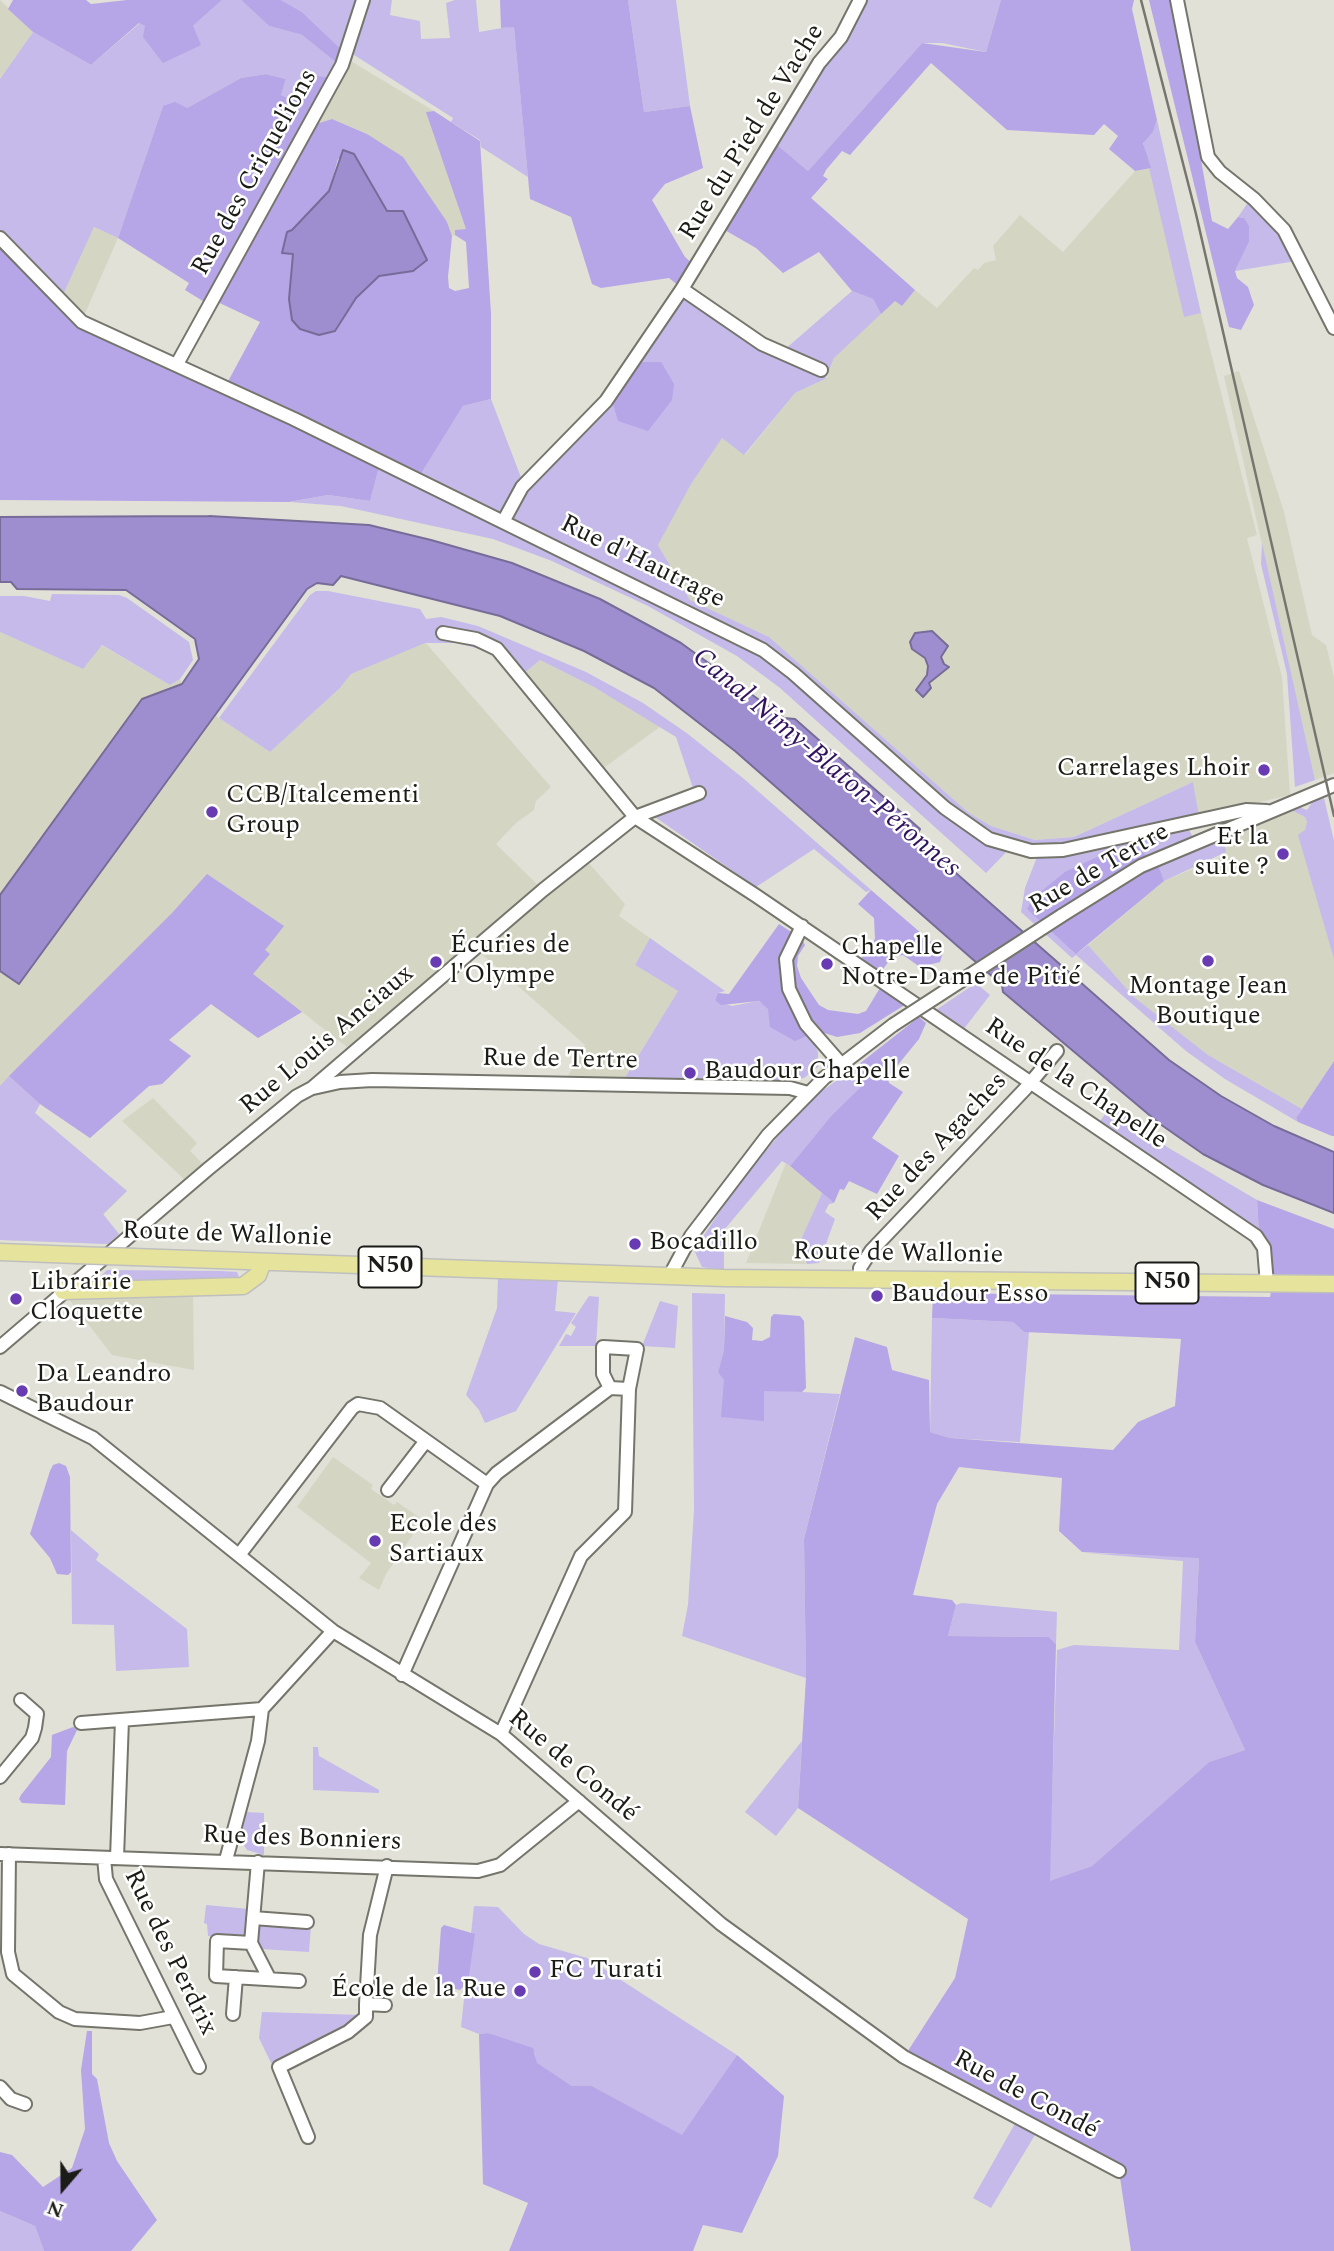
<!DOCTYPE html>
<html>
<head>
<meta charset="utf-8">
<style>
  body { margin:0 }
  #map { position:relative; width:1334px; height:2251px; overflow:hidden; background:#e1e1d7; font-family:Spectral,serif }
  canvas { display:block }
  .north { position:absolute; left:28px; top:2153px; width:70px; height:70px; -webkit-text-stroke:5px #fffffe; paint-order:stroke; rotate:200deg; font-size:19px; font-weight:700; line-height:28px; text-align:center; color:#1b1b17 }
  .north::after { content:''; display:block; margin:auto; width:24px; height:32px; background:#1b1b17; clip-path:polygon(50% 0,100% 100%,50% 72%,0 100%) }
</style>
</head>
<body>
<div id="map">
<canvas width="1334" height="2251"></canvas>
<div class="north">N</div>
</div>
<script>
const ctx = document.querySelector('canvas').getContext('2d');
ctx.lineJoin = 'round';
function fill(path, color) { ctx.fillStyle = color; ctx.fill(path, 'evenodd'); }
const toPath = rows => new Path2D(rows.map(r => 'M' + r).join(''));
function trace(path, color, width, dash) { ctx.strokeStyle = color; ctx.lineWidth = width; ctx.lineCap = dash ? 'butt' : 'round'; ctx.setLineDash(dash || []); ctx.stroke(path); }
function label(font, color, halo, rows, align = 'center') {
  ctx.font = font + ' Spectral,serif'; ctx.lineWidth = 5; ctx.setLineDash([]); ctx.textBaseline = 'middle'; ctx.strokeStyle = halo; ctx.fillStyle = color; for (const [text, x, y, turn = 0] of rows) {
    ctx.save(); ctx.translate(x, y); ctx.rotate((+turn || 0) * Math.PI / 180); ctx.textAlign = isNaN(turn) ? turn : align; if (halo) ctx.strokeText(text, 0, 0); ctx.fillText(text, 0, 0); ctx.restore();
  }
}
const built = toPath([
  [0,0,33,32,0,79],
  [349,60,434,111,427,112,466,229,455,230,455,235,452,236,447,222,367,134,332,119,316,124],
  [1151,168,1184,316,1201,313,1257,535,1247,538,1282,677,1290,795,1199,816,1193,782,1074,837,1035,840,991,826,969,813,769,637,690,600,658,545,688,488,722,437,745,455,795,393,827,378,834,358,895,300,902,306,915,290,937,308,974,268,978,270,984,263,996,260,993,246,1020,215,1063,252,1135,171],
  [94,227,118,238,83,318,62,297],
  [1239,371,1284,512,1312,635,1326,645,1334,677,1334,773,1315,780,1224,376],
  [0,632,83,669,101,645,170,685,180,679,182,684,142,699,0,895],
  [425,642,551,787,536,801,534,810,516,823,496,844,543,890,352,1051,302,1012,258,1038,211,1004,169,1040,191,1056,162,1084,149,1086,90,1138,40,1104,35,1113,127,1191,103,1215,119,1234,108,1244,0,1240,0,971,19,984,216,716,270,752,340,688,351,674],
  [540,660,594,687,661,726,601,770,522,675],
  [1291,810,1305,817,1307,822,1305,830,1334,959,1334,1061,1302,1109,1208,1055,1134,997,1088,945,1164,881,1221,857,1227,846,1224,838],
  [586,860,625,904,619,916,650,938,635,965,678,991,623,1081,566,1080,585,1045,477,950],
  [153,1098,197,1143,190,1151,208,1169,186,1181,122,1121],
  [786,1163,822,1193,798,1246,802,1260,807,1264,746,1263],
  [193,1291,194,1370,112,1355,65,1294],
  [333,1457,373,1485,371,1489,394,1505,397,1502,423,1520,386,1574,379,1590,359,1578,371,1563,297,1507]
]);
const green = toPath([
  [222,0,241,0,269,26,302,35,338,64,331,78,293,100,281,95,286,79,266,74,241,78,187,108,163,106,118,238,94,227,62,297,0,233,0,79,33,32,91,65,140,23,145,26,193,26],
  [281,0,359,0,343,51,302,12],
  [367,0,392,0,390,15,420,21,421,39,450,38,446,3,455,0,476,0,479,32,514,26,528,177,481,147,480,140,451,122,453,118,351,53],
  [628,0,676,0,690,106,644,112],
  [867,0,1001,0,986,52,942,43,922,43,808,171,775,143],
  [1157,120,1201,313,1184,317,1143,142,1153,132],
  [1249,201,1276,227,1296,261,1235,271,1249,242,1244,218,1238,217],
  [852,291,873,299,881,314,834,358,829,371,783,351],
  [682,294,769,352,827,378,795,393,744,455,722,438,691,484,658,545,690,600,769,637,969,813,991,826,1035,840,1074,837,1193,782,1199,816,1057,847,1011,847,986,873,780,688,737,656,648,606,552,561,493,539,341,506,290,502,328,495,370,501,381,460,418,477,463,406,491,399,522,480,524,493,592,423],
  [1262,543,1315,780,1295,787,1287,674,1261,564],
  [328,591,420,609,426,619,441,617,478,626,586,672,643,703,688,734,744,779,871,890,866,892,814,849,756,887,655,817,707,794,704,788,694,791,676,737,594,687,540,660,522,675,492,652,456,643,425,643,351,674,340,688,270,752,219,718,310,595,316,591],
  [52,594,119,595,127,598,189,642,193,660,180,679,170,685,102,645,83,669,0,632,0,596,24,596,50,601],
  [1324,798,1334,841,1334,959,1298,835,1305,830,1307,822,1305,817,1291,810,1299,807,1307,810,1313,801],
  [1183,829,1189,830,1199,848,1224,838,1226,852,1164,881,1158,868,1076,954,1088,945,1134,997,1208,1055,1302,1109,1296,1118,1298,1122,1225,1079,1186,1051,1076,955,1072,958,1021,912,1025,888,1037,857,1065,856],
  [650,938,725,991,718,993,715,1000,732,1006,758,1001,809,1033,818,1052,818,1067,804,1078,783,1082,623,1081,678,991,635,965],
  [976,983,990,995,963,1030,936,1010],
  [854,1068,862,1087,831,1116,790,1166,782,1161,724,1230,724,1270,702,1267,694,1250,741,1180,808,1101],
  [9,1076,40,1104,35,1113,127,1191,103,1214,119,1234,108,1244,0,1240,0,1086],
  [1113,1103,1167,1147,1257,1200,1259,1234,1098,1124],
  [822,1193,834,1203,829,1204,825,1212,835,1219,819,1263,807,1264,798,1246],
  [107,1270,221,1271,237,1272,239,1277,238,1279,98,1285,99,1278],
  [498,1277,558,1279,555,1311,576,1313,516,1411,485,1423,479,1410,466,1395,497,1308],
  [692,1293,725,1294,724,1350,718,1372,764,1390,840,1394,804,1539,806,1678,682,1636,688,1605,694,1510],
  [589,1296,599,1297,596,1346,559,1346,566,1334,571,1336,576,1327,571,1323],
  [660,1301,678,1306,675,1348,642,1346],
  [932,1318,1013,1322,1024,1332,1029,1332,1020,1442,950,1438,930,1432],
  [71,1530,99,1554,96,1560,187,1629,189,1667,116,1671,114,1625,72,1624],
  [1086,1553,1199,1557,1195,1642,1245,1750,1209,1762,1092,1866,1049,1882,1057,1650,1074,1645,1179,1650,1183,1561],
  [962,1603,1057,1612,1056,1644,1049,1637,948,1636,956,1605],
  [802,1741,798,1808,776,1836,745,1812],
  [313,1747,318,1747,319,1756,379,1790,379,1793,313,1790],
  [246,1812,264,1813,264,1855,247,1850,240,1839],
  [206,1905,249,1909,245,1940,208,1936,207,1924,204,1923],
  [474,1906,498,1907,524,1934,539,1944,587,1958,737,2055,683,2136,592,2086,572,2086,536,2063,535,2053,488,2033,479,2034,461,2027],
  [257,1924,311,1925,309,1952,261,1949,256,1944],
  [262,2012,363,2015,347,2030,273,2067,259,2038],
  [1017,2120,1038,2130,991,2208,973,2198],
  [0,2211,35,2226,44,2251,0,2251]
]);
const forest = toPath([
  [13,0,86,0,91,4,127,0,222,0,193,26,201,45,163,63,143,37,145,26,139,23,91,65,33,32,8,9],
  [241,0,281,0,302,12,343,51,338,64,302,35,269,26],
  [500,0,628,0,644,112,690,106,703,168,665,184,652,200,685,257,693,264,679,286,669,278,601,288,592,284,571,217,530,199,514,27,501,28],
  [1001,0,1134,0,1132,9,1157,120,1153,132,1143,143,1151,168,1135,171,1109,149,1118,136,1104,124,1094,135,1007,130,931,63,850,155,842,151,826,170,823,176,828,179,811,198,915,290,902,306,895,301,881,314,873,299,852,291,819,252,783,273,756,248,723,229,775,143,808,171,922,43,986,52],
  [1149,0,1172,0,1212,221,1228,229,1238,217,1244,218,1249,226,1249,242,1235,271,1237,278,1248,287,1254,305,1241,330,1229,327],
  [266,74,286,79,281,95,293,100,303,74,331,78,316,124,332,119,367,134,403,157,447,222,452,236,448,277,449,288,455,291,469,288,466,242,455,235,455,230,466,229,426,112,434,111,480,141,491,314,491,399,463,406,418,478,381,460,370,501,328,495,289,502,0,500,0,238,75,316,225,387,260,322,209,298,206,303,185,290,189,283,118,238,163,106,175,102,187,108,241,78],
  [354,154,387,211,413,271,379,276,356,298,336,331,293,265,293,254,282,252,287,232,292,230,329,191,338,159],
  [637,362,661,362,674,384,672,400,648,431,618,421,612,400],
  [1136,846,1159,868,1164,881,1076,954,1027,909,1033,898,1065,872,1110,851],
  [207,874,284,926,265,950,270,954,253,974,302,1012,258,1038,211,1004,169,1040,191,1056,162,1084,149,1086,90,1138,40,1104,9,1076,172,913],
  [871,890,943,952,940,962,920,967,903,955,892,957,880,973,861,959,875,939,874,918,858,904],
  [779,924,802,939,805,945,798,956,797,966,801,978,819,1005,828,1010,858,1014,866,1011,883,983,911,1001,860,1033,837,1037,818,1031,795,1041,770,1027,768,1009,759,1001,721,1005,715,1000,718,993,729,994],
  [919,1017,926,1023,919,1039,888,1077,889,1083,903,1092,872,1138,899,1156,877,1194,849,1181,844,1190,840,1189,834,1203,790,1166,831,1116,861,1087,854,1068],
  [1334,1061,1334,1136,1332,1136,1298,1122,1296,1118],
  [1257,1200,1334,1229,1334,2251,1131,2251,1119,2171,904,2057,955,1978,968,1919,798,1808,806,1678,804,1539,855,1337,887,1347,892,1370,929,1380,930,1432,950,1438,1113,1450,1138,1422,1175,1406,1181,1339,1024,1332,1013,1322,932,1318,933,1293,1270,1297,1274,1279,1270,1248,1259,1234],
  [959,1467,1062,1478,1059,1531,1082,1552,1199,1558,1195,1642,1245,1750,1209,1762,1092,1866,1050,1881,1056,1644,1049,1637,948,1636,956,1605,952,1600,913,1595,937,1504],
  [774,1314,800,1316,804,1321,806,1388,802,1392,764,1391,764,1421,721,1417,724,1380,718,1372,724,1350,725,1316,747,1322,753,1328,752,1340,762,1341,770,1337,771,1317],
  [59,1463,66,1466,70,1477,71,1572,68,1575,57,1574,50,1558,30,1534,50,1471,53,1465],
  [73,1727,77,1730,67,1751,65,1805,22,1803,19,1799,21,1795,51,1757,52,1735],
  [444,1925,475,1934,468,1982,460,1990,437,1985,441,1928],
  [87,2031,92,2031,92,2074,97,2079,109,2143,117,2161,157,2220,131,2251,44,2251,35,2226,0,2211,0,2152,12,2155,43,2187,72,2168,85,2129,81,2070],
  [488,2033,533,2048,537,2063,572,2086,592,2086,682,2135,737,2055,784,2096,778,2156,742,2233,703,2225,693,2251,509,2251,528,2203,483,2184,479,2034]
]);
const water = toPath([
  [343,150,354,154,387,211,403,211,427,260,413,271,379,276,356,298,335,331,319,335,300,329,292,320,289,299,293,254,282,253,287,232,292,230,329,191,343,150],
  [209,516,369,525,431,540,512,563,600,599,681,643,784,718,795,719,920,829,916,838,1169,1060,1221,1096,1274,1126,1334,1152,1334,1213,1263,1185,1203,1154,1160,1124,1003,992,1002,985,735,751,654,688,584,651,500,616,341,576,333,585,317,583,307,589,19,984,0,971,0,895,142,699,182,684,199,659,195,639,126,590,17,589,11,582,0,582,0,517,209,516],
  [932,631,948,646,941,657,944,664,949,667,929,683,931,688,923,697,916,690,927,675,928,666,925,658,912,649,910,642,915,633,932,631]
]);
const minor = toPath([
  [1177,0,1208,157,1220,172,1254,199,1284,230,1334,328],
  [0,238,82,322,294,419,763,650,793,673,945,808,989,839,1031,851,1063,850,1246,810,1267,811],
  [682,289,762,344,821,370],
  [177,364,342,65,363,0],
  [503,522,522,487,606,401,682,289,819,63,841,37,860,0],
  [443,633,476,639,497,649,635,817,755,895,1256,1236,1264,1248,1267,1284],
  [1061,916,1141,866,1334,785],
  [802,926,786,959,789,989,806,1024,841,1064],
  [313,1088,340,1082,372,1080,790,1088,808,1093],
  [669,1277,691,1236,768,1135,824,1078,893,1025],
  [860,1280,860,1268,871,1251,1026,1088,1057,1051],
  [0,1347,208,1169,297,1096,312,1088,543,890,635,817,699,793],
  [610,1388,603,1374,603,1347,637,1349,629,1389],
  [0,1392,93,1438,333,1631,501,1734,721,1924,904,2057,1119,2171],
  [388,1490,425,1442],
  [239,1555,352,1408,358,1404,380,1408,487,1484],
  [402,1675,487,1484,497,1473,610,1388],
  [81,1723,262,1709],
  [501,1734,581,1556,625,1512,629,1389,610,1388],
  [0,1777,32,1738,35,1728,37,1714,21,1700],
  [0,1854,478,1871,500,1865,579,1801],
  [9,1854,8,1952,13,1974,59,2012,75,2019,140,2023,173,2017],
  [104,1858,106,1879,199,2067],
  [117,1858,122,1720],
  [226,1860,258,1741,262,1709,333,1631],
  [258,1862,251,1943,217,1941,216,1976,299,1981],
  [253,1918,307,1922],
  [251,1943,269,1978],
  [385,2005,366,2004,370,1935,387,1866],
  [233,2014,236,1977],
  [0,2087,11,2099,25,2104],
  [308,2137,279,2067,348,2032,366,2017,366,2004]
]);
const major = toPath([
  [0,1252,76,1255],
  [134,1257,724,1278,1334,1284],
  [63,1291,243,1286,258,1275,263,1262]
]);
const rail = toPath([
  [1141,0,1196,214,1334,816]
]);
const minorBridge = toPath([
  [893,1025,1061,916]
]);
const majorBridge = toPath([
  [76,1255,134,1257]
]);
const markers = [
  [1264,770,7,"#683bb3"],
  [212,812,7,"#683bb3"],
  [1283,854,7,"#683bb3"],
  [1208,961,7,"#683bb3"],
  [436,962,7,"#683bb3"],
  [827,964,7,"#683bb3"],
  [690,1073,7,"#683bb3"],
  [635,1244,7,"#683bb3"],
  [877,1296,7,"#683bb3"],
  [16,1299,7,"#683bb3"],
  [22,1391,7,"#683bb3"],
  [375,1541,7,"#683bb3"],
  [535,1972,7,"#683bb3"],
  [520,1991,7,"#683bb3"]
];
const shields = [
  [390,1267,63],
  [1167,1283,63]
];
const shieldNames = [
  ["N50",390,1267],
  ["N50",1167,1283]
];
const streetNames = [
  ["Rue du Pied de Vache",753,133,-58],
  ["Rue des Criquelions",256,173,-61],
  ["Rue d'Hautrage",642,563,26],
  ["Rue de Tertre",1100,870,-30],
  ["Rue Louis Anciaux",328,1041,-40],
  ["Rue de Tertre",560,1061,1],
  ["Rue de la Chapelle",1075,1085,34],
  ["Rue des Agaches",938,1148,-47],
  ["Route de Wallonie",227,1236,2],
  ["Route de Wallonie",898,1255,1],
  ["Rue de Condé",572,1767,40],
  ["Rue des Bonniers",302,1840,2],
  ["Rue des Perdrix",169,1953,64],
  ["Rue de Condé",1025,2096,28]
];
const poiNames = [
  ["Carrelages Lhoir",1250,770,"right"],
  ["CCB/Italcementi",226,797],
  ["Group",226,827],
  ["Et la",1269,839,"right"],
  ["suite ?",1269,869,"right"],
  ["Écuries de",450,947],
  ["l'Olympe",450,977],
  ["Chapelle",841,949],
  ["Notre-Dame de Pitié",841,979],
  ["Montage Jean",1208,988,"center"],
  ["Boutique",1208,1018,"center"],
  ["Baudour Chapelle",704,1073],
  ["Bocadillo",649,1244],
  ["Librairie",30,1284],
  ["Cloquette",30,1314],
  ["Baudour Esso",891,1296],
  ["Da Leandro",36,1376],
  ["Baudour",36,1406],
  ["Ecole des",389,1526],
  ["Sartiaux",389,1556],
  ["FC Turati",549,1972],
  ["École de la Rue",506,1991,"right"]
];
const waterNames = [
  ["Canal Nimy-Blaton-Péronnes",825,764,40]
];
fill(built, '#d5d5c4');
fill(green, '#c5bae9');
fill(forest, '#b6a5e7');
fill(water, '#9f8ecf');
trace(water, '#776c98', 2);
trace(minor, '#75756c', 16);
trace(major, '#bfbfbe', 19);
trace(minor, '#fff', 12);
trace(major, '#e6e39d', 16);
trace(rail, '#76766f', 2.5);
trace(minorBridge, '#75756c', 16, []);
trace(majorBridge, '#bfbfbe', 19, []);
trace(minorBridge, '#fff', 12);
trace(majorBridge, '#e6e39d', 16);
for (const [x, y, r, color] of markers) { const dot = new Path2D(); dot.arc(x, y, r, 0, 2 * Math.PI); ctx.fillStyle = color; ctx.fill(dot); trace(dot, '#fffffe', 2.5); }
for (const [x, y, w] of shields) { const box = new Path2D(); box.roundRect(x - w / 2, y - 20.5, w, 41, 5); ctx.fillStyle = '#fffffe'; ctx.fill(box); trace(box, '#1b1b17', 2); }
label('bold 24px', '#1b1b17', null, shieldNames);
label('26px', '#1b1b17', '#fffffe', streetNames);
label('26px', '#1b1b17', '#fffffe', poiNames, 'left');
label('italic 28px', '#321360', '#fffffe', waterNames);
</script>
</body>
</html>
